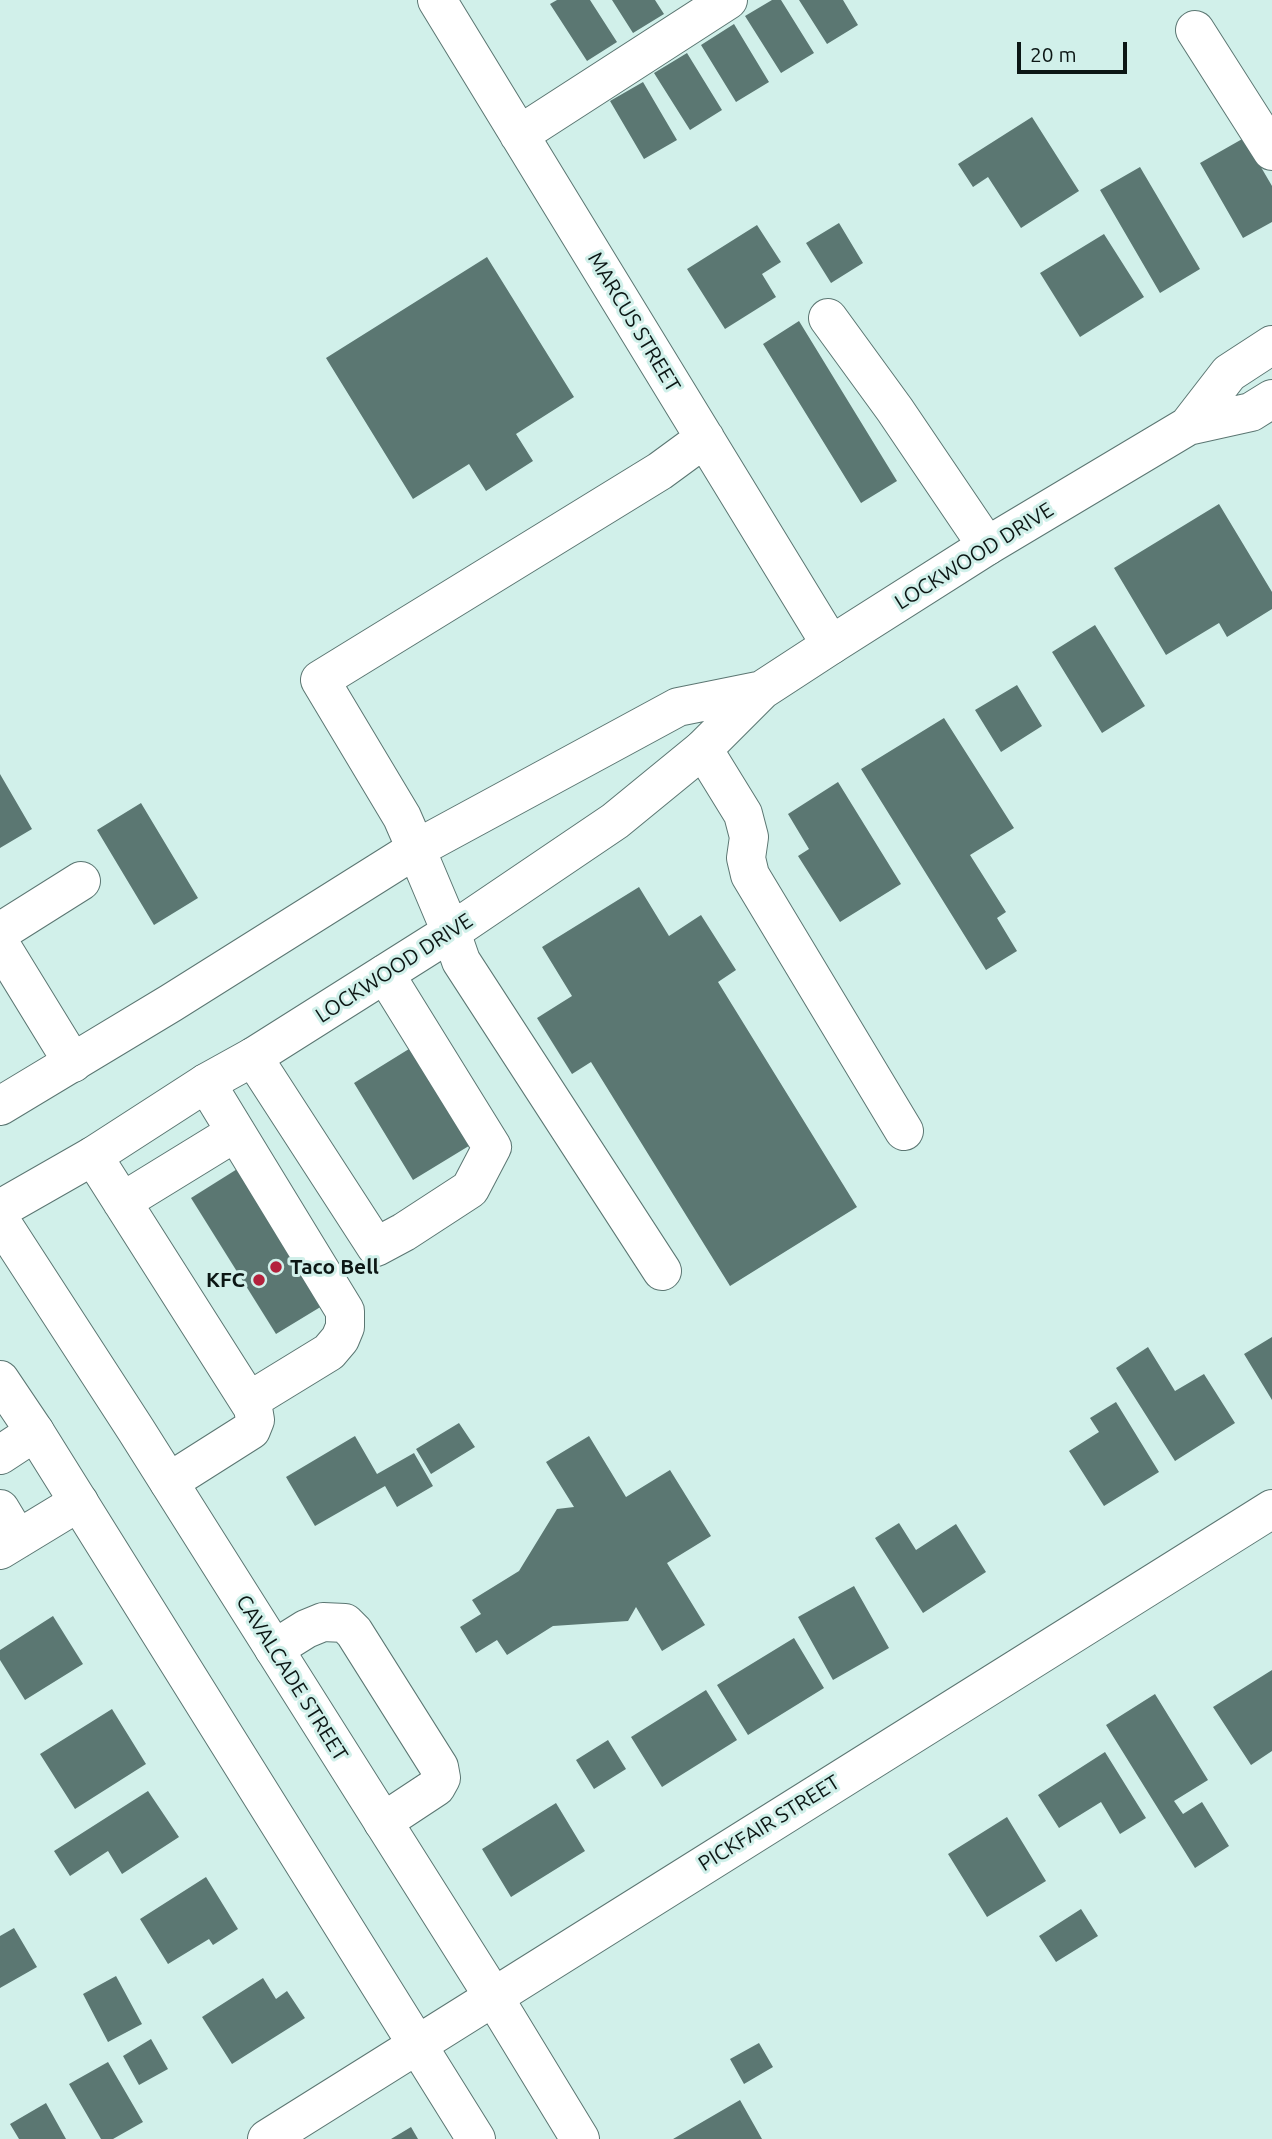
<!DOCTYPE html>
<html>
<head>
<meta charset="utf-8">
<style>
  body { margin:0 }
  #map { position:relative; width:1272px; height:2139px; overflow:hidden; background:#d1f0ea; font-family:Ubuntu,sans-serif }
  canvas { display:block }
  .scale { position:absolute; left:1017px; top:42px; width:110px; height:32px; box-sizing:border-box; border:4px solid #0c1715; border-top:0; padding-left:9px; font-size:21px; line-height:24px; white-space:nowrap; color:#0c1715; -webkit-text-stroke:5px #d1f0ea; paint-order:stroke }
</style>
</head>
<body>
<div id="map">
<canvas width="1272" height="2139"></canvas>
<div class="scale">20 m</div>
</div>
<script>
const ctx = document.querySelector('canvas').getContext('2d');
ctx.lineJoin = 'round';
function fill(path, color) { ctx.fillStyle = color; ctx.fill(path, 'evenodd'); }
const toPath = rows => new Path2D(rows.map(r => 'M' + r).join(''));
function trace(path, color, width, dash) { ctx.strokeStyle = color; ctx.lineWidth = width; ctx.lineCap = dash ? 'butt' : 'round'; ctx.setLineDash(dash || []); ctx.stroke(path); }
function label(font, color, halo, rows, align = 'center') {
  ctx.font = font + ' Ubuntu,sans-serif'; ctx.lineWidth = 6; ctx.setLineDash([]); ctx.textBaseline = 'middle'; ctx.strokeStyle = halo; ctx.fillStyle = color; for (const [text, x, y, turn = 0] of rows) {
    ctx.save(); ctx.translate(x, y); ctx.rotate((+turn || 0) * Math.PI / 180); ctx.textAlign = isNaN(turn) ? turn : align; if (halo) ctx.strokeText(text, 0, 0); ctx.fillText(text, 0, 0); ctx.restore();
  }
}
const building = toPath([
  [557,0,590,0,617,42,587,61,550,4],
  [612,0,655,0,664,14,633,33],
  [772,0,781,0,814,53,781,73,745,16],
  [799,0,843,0,858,25,827,44],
  [734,24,769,82,736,102,701,45],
  [687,53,722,110,690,130,654,73],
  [643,82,677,140,644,159,610,101],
  [1032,117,1079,191,1021,228,988,177,973,187,958,164],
  [1244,138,1272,186,1272,222,1243,238,1200,163],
  [1140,167,1200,269,1160,293,1100,190],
  [839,223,863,263,831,283,806,243],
  [757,225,781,262,762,274,776,297,725,329,687,269],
  [1104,234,1144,297,1080,337,1040,273],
  [487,257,574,397,516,434,533,461,486,491,469,464,413,499,326,358],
  [799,321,897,481,861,503,763,344],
  [1219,504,1272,592,1272,609,1227,637,1219,623,1166,655,1114,568],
  [1095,625,1145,706,1102,733,1052,652],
  [1017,685,1042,726,1001,752,975,710],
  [944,718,1014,828,970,855,1006,912,997,918,1017,951,986,970,861,769],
  [0,774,32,829,0,848],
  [838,782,901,884,840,922,798,856,809,849,788,814],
  [141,803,198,898,154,925,97,830],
  [639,887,669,936,701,915,736,970,718,982,857,1207,730,1286,591,1062,572,1074,537,1018,572,996,542,947],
  [417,1044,477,1141,413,1180,354,1083],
  [242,1166,327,1303,276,1334,191,1198],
  [1272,1337,1272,1400,1244,1354],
  [1148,1347,1175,1391,1204,1374,1235,1423,1175,1461,1116,1368],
  [1116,1402,1159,1472,1104,1506,1069,1451,1099,1432,1090,1418],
  [459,1423,475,1447,431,1474,416,1449],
  [355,1436,377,1474,414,1453,433,1486,397,1507,385,1486,315,1526,286,1477],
  [589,1436,626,1497,670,1470,711,1536,667,1563,705,1625,662,1651,636,1607,628,1621,553,1626,507,1655,497,1640,476,1653,460,1627,481,1614,472,1600,519,1571,557,1509,574,1507,546,1462],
  [899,1523,916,1550,956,1524,986,1572,923,1613,875,1538],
  [854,1586,889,1648,833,1680,798,1617],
  [53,1616,83,1664,25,1700,0,1660,0,1650],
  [794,1638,824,1688,748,1735,717,1685],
  [1272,1670,1272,1751,1251,1765,1213,1707],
  [706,1690,737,1740,662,1787,631,1737],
  [1155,1694,1208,1780,1174,1801,1183,1814,1202,1802,1229,1846,1195,1868,1106,1725],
  [112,1709,146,1764,75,1809,40,1754],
  [608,1740,626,1769,594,1789,576,1760],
  [1105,1752,1146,1818,1120,1834,1101,1802,1059,1828,1038,1795],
  [148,1791,179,1837,122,1874,108,1851,70,1876,54,1851],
  [556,1803,585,1851,511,1897,482,1849],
  [1007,1817,1046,1881,987,1917,948,1854],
  [206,1877,238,1929,213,1945,209,1939,168,1964,140,1919],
  [1081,1909,1098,1936,1056,1962,1039,1936],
  [14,1928,37,1967,0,1988,0,1936],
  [116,1976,142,2024,108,2042,83,1994],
  [263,1978,276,1999,287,1991,305,2018,232,2064,202,2017],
  [151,2039,168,2069,139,2085,123,2056],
  [759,2043,773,2067,744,2084,730,2059],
  [108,2062,143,2122,113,2139,101,2139,69,2084],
  [740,2100,762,2139,673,2139],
  [46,2103,66,2139,19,2139,10,2124],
  [411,2127,418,2139,391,2139]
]);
const minor = toPath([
  [437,0,831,645],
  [1195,30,1272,151],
  [519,135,728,0],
  [828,318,895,410,987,546],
  [703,749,743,814,749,837,746,858,750,875,904,1131],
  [416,849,402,817,320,680,660,471,705,438],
  [0,932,81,881],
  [451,932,461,961,662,1271],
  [0,944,73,1063],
  [253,1057,376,1247,404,1232,470,1189,492,1147,385,974],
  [206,1083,345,1311,345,1327,340,1339,329,1352,249,1401],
  [93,1156,253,1408,255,1420,251,1430,169,1482],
  [122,1202,236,1132],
  [0,1455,35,1432],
  [0,1509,18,1539],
  [0,1550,79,1502],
  [274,1649,306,1629,323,1622,345,1623,354,1632,439,1767,441,1778,436,1787,383,1822],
  [267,2139,1272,1509]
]);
const major = toPath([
  [1188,426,1229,373,1272,345],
  [416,849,451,932],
  [0,1106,171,1003,416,849,678,707,762,690],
  [0,1209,93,1156,206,1083,253,1057,451,932,615,821,703,749,762,690,831,645,987,546,1188,426,1251,412,1272,399],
  [0,1220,136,1430,493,1996,580,2139],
  [0,1380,35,1432,476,2139]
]);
const markers = [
  [276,1267,7,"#b3213c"],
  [259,1280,7,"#b3213c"]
];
const streetNames = [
  ["MARCUS STREET",634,322,59],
  ["LOCKWOOD DRIVE",974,556,-32],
  ["LOCKWOOD DRIVE",394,968,-33],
  ["CAVALCADE STREET",292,1678,58],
  ["PICKFAIR STREET",769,1823,-32]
];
const poiNames = [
  ["Taco Bell",290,1267],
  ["KFC",245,1280,"right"]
];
fill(building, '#5b7772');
trace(minor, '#5b7672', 40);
trace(major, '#5b7672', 40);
trace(minor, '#fff', 38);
trace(major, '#fff', 38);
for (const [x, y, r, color] of markers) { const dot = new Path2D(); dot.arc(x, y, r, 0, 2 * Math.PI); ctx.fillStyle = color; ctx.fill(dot); trace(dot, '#d1f0ea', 2.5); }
label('21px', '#0c1715', '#d1f0ea', streetNames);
label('bold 21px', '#0c1715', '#d1f0ea', poiNames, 'left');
</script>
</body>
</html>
